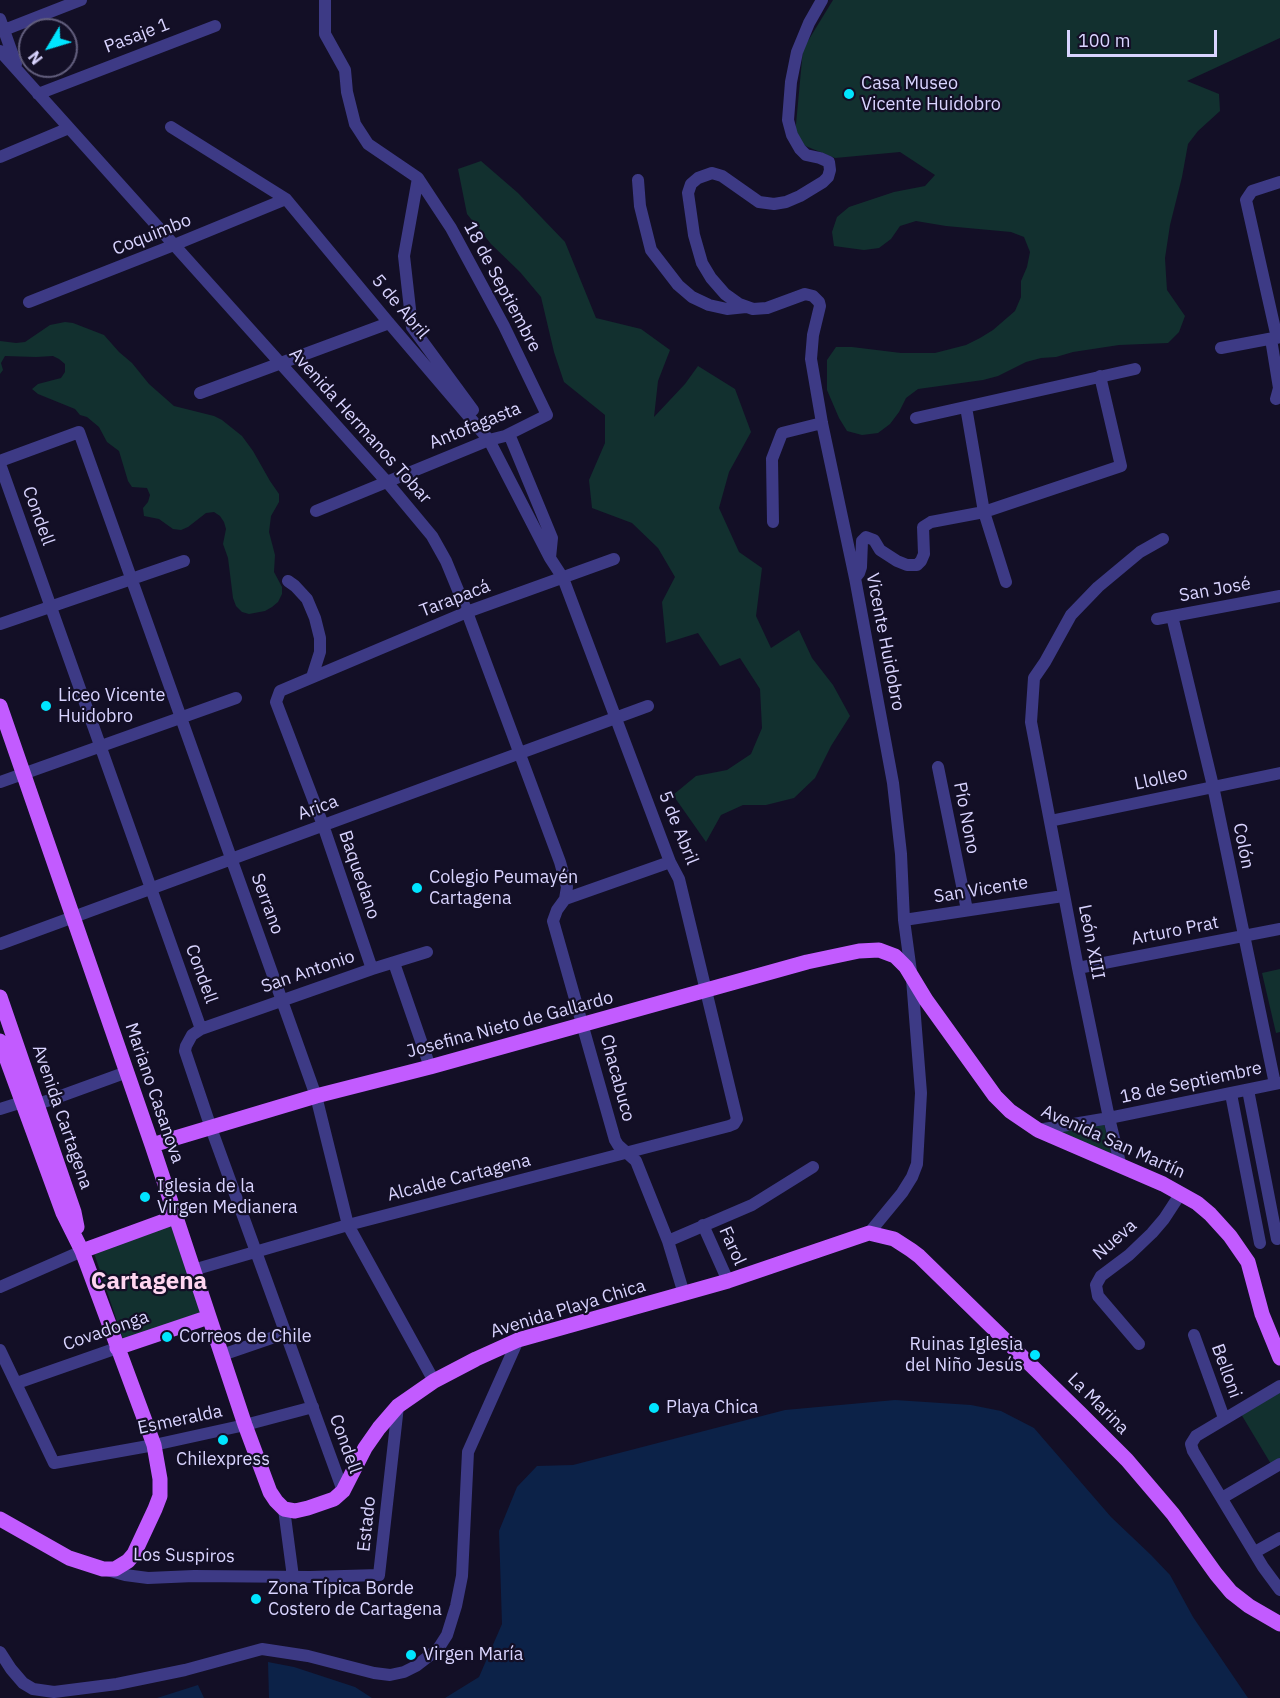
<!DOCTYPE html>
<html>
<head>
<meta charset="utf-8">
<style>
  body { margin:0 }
  #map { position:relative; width:1280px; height:1698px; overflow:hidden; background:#130f26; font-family:"IBM Plex Sans",sans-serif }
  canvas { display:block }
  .north { position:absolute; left:18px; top:18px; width:60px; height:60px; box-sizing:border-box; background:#130f26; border:2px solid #625e7d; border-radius:50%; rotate:232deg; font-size:16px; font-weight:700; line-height:24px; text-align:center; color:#d9d4ff }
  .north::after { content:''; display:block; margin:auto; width:21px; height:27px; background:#00e5ff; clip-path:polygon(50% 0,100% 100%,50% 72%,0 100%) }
  .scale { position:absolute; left:1067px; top:30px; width:150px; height:27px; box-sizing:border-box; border:3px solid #d9d4ff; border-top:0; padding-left:8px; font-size:18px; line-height:21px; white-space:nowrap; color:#d9d4ff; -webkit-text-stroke:4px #130f26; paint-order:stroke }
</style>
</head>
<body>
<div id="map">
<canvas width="1280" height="1698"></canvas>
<div class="north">N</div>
<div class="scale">100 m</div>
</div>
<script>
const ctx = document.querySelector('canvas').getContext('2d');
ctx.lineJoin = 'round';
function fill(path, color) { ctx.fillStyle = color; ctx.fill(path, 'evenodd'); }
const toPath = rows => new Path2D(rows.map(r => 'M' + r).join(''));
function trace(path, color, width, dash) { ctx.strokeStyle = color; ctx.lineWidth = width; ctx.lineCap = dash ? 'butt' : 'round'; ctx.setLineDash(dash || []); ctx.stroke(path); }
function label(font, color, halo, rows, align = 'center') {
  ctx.font = font + ' "IBM Plex Sans",sans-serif'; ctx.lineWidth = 4.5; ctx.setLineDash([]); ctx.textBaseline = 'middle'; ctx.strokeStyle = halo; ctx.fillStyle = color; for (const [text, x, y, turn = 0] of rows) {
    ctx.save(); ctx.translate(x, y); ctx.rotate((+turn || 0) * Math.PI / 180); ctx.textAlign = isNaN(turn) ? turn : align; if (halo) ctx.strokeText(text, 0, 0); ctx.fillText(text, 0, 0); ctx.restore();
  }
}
const green = toPath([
  [833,0,1280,0,1280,38,1187,81,1219,94,1220,111,1198,131,1188,144,1182,177,1170,225,1165,258,1166,275,1167,290,1185,316,1179,332,1168,343,1119,345,1073,352,1056,357,1041,358,1026,362,998,376,983,380,918,389,906,398,899,412,890,424,878,433,862,435,847,431,839,418,827,390,827,360,836,347,852,347,901,353,935,353,966,345,980,338,993,330,1015,311,1021,297,1021,281,1027,267,1030,252,1024,237,1011,232,946,226,916,221,900,226,891,239,879,248,864,250,834,246,832,232,837,217,849,207,894,192,925,186,935,175,900,152,835,158,803,145,795,135,803,49],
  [481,161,518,193,565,242,596,318,641,329,670,350,658,381,654,417,685,384,698,366,735,389,751,432,729,472,719,508,739,552,762,568,756,616,771,648,799,630,812,658,833,685,850,716,831,746,815,778,794,798,766,805,743,805,721,815,706,842,673,795,696,776,727,770,751,754,762,728,760,689,740,658,720,666,698,633,666,643,662,602,675,577,658,548,632,523,592,508,589,480,605,443,605,415,564,382,554,352,541,297,520,272,491,244,467,214,458,169],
  [65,322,73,323,104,335,119,352,132,363,149,384,174,406,214,416,222,420,242,436,253,451,270,481,279,494,279,502,271,516,269,532,275,555,274,572,282,587,282,594,278,602,272,607,265,611,249,614,242,612,236,606,233,598,228,558,223,544,226,529,224,522,220,516,214,512,206,513,188,527,181,530,173,529,159,519,144,516,143,508,148,502,150,495,147,488,132,487,128,481,119,451,107,442,99,427,87,417,80,415,75,409,38,394,32,389,38,384,61,378,65,372,65,364,59,359,53,356,36,357,5,356,1,363,3,370,0,374,0,341,16,343,25,342,50,325],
  [1280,969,1280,1032,1276,1033,1262,973],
  [1104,1124,1113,1160,1051,1133],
  [173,1223,202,1312,123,1339,94,1253],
  [1280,1390,1280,1459,1271,1464,1241,1414]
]);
const water = toPath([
  [895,1400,971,1405,1001,1411,1034,1428,1111,1517,1151,1555,1170,1575,1193,1617,1248,1698,445,1698,479,1677,502,1624,499,1531,517,1487,537,1466,573,1465,785,1410],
  [268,1662,294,1667,355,1687,372,1698,269,1698],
  [198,1685,204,1698,157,1698]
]);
const minor = toPath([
  [325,0,325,34,345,70,347,92,355,124,368,144,418,178,404,256,412,327,473,410],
  [822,0,809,23,797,52,791,82,788,120,792,135,800,149,806,155,820,158,829,162,830,170,828,177,823,182,800,196,786,202,774,204,759,202,722,176,712,173,698,178,691,184,688,193,694,235,702,263,711,278,725,294,739,304,753,309,767,308,805,294,813,296,819,302,820,306,813,335,811,359,822,423,855,578,893,783,901,854,904,920,912,979,921,1093,917,1164,912,1177,902,1193,869,1233],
  [0,19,16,64],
  [4,30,81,0],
  [0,51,387,482,432,536,446,561,467,612,560,862,567,887,565,899],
  [38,94,215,26],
  [171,127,286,199,389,323,489,440,550,558,563,578,670,862,679,879,737,1119,734,1124,729,1126,348,1225,193,1270],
  [0,157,69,128],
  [638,180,640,206,651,250,678,285,692,297,709,305,727,309,746,307],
  [29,302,174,245,286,199],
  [1277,338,1246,200,1252,191,1280,182],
  [1271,339,1279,388,1276,399],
  [1221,348,1279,337],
  [200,393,389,323],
  [966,407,984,512,1006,582],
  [916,418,1135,369],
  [509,434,552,538,550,558],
  [0,461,79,432,316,1096,348,1225,434,1381],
  [0,464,201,1029],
  [316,511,489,440,505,436,547,415,504,326,451,228,418,178],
  [773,522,772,459,782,433,822,423],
  [855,578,859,573,861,567,862,541,866,537,874,540,880,550,897,561,907,565,917,565,921,561,924,554,923,527,931,522,984,512,1121,466,1100,376],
  [288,581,295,586,307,599,315,618,320,638,320,652,312,677],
  [1172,616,1213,786,1275,1084],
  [1157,619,1280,596],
  [0,624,184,561],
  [938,767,967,910],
  [0,782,236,698],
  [1050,821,1280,773],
  [670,862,565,899,557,910,553,921,615,1140,618,1145,636,1161,668,1241,684,1294],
  [904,920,1063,896],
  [0,944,648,706],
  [394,963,430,1067],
  [1078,968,1280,929],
  [372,969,323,825,276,702,280,691,467,612,614,559],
  [1248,1090,1277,1239],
  [1231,1094,1260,1243],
  [0,1109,16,1104,37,1104,50,1100,127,1072],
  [1038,1130,1109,1118,1280,1083],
  [1121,1167,1109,1118,1078,968,1031,722,1034,678,1045,662,1071,615,1098,587,1140,552,1163,539],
  [703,1225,728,1281],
  [668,1241,752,1205,813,1167],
  [0,1287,82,1251],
  [1194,1335,1224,1418],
  [1139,1344,1098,1296,1096,1285,1101,1276,1129,1255,1152,1233,1164,1219,1181,1193],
  [0,1350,54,1463,154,1445,245,1425,313,1407],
  [222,1355,286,1333],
  [17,1383,117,1348],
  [1280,1386,1196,1436,1191,1444,1193,1451,1263,1567,1280,1590],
  [343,1491,211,1128,185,1051,186,1046,192,1035,201,1029,372,969,427,952],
  [1222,1498,1280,1464],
  [284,1509,293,1577],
  [1255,1552,1280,1538],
  [107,1570,125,1575,148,1578,194,1576,310,1577,379,1575,398,1406],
  [0,1652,11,1669,23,1683,33,1689,54,1692,117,1684,185,1670,262,1649,308,1656,374,1673,390,1675,404,1672,416,1666,438,1649,447,1635,456,1606,462,1576,468,1452,518,1340]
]);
const major = toPath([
  [0,706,152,1145,245,1425,270,1492,276,1501,284,1509,295,1511,308,1508,334,1499,343,1491,365,1448,379,1428,398,1406,434,1381,476,1359,518,1340,728,1281,869,1233,894,1239,911,1250,919,1256,1081,1414,1127,1460,1173,1514,1216,1574,1231,1592,1249,1606,1280,1624],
  [0,997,74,1212,77,1227],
  [0,1041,63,1213,82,1251,154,1445,160,1479,160,1496,155,1509,134,1554,128,1561,115,1569,103,1569,69,1558,0,1519],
  [152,1145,316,1096,430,1067,807,962,859,951,879,950,895,956,906,967,926,1000,995,1096,1010,1111,1038,1130,1163,1184,1197,1203,1210,1214,1230,1236,1248,1262,1262,1314,1280,1358],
  [82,1251,175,1217],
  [117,1348,209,1317]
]);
const markers = [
  [849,94,6,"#00e5ff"],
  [46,706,6,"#00e5ff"],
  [417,888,6,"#00e5ff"],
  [145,1197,6,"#00e5ff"],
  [167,1337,6,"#00e5ff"],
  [1035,1355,6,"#00e5ff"],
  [654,1408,6,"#00e5ff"],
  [223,1440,6,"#00e5ff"],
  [256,1599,6,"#00e5ff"],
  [411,1655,6,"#00e5ff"]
];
const streetNames = [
  ["Pasaje 1",137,36,-21],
  ["Coquimbo",152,235,-22],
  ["18 de Septiembre",502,287,62],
  ["5 de Abril",400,307,50],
  ["Avenida Hermanos Tobar",360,426,48],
  ["Antofagasta",475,426,-22],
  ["Condell",38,516,70],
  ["San José",1215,590,-10],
  ["Tarapacá",455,599,-21],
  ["Vicente Huidobro",885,642,79],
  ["Llolleo",1161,779,-12],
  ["Arica",318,808,-20],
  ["Pío Nono",966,818,79],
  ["5 de Abril",678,828,68],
  ["Colón",1243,846,79],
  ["Baquedano",359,875,71],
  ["San Vicente",981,890,-9],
  ["Serrano",267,904,70],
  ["Arturo Prat",1175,931,-11],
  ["León XIII",1091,942,79],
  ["San Antonio",308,972,-19],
  ["Condell",201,974,70],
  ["Josefina Nieto de Gallardo",510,1025,-15],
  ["Chacabuco",617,1078,75],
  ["18 de Septiembre",1191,1083,-12],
  ["Mariano Casanova",154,1093,71],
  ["Avenida Cartagena",62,1117,71],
  ["Avenida San Martín",1113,1142,24],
  ["Alcalde Cartagena",459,1178,-14],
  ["Nueva",1115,1240,-41],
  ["Farol",732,1246,66],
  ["Avenida Playa Chica",568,1309,-17],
  ["Covadonga",106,1331,-19],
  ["Belloni",1226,1371,70],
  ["La Marina",1098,1404,45],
  ["Esmeralda",180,1420,-12],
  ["Condell",345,1444,70],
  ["Estado",367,1524,-84],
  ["Los Suspiros",184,1556,1]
];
const poiNames = [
  ["Casa Museo",861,84],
  ["Vicente Huidobro",861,105],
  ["Liceo Vicente",58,696],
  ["Huidobro",58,717],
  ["Colegio Peumayén",429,878],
  ["Cartagena",429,899],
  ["Iglesia de la",157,1187],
  ["Virgen Medianera",157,1208],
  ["Correos de Chile",179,1337],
  ["Ruinas Iglesia",1023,1345,"right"],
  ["del Niño Jesús",1023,1366,"right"],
  ["Playa Chica",666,1408],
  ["Chilexpress",223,1460,"center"],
  ["Zona Típica Borde",268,1589],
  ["Costero de Cartagena",268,1610],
  ["Virgen María",423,1655]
];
const districtNames = [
  ["Cartagena",149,1282]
];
fill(green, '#12302f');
fill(water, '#0c2248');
trace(minor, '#3d3a85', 12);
trace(major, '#c25bff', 15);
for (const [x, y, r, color] of markers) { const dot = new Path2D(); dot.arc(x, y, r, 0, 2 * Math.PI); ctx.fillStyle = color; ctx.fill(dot); trace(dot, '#130f26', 2); }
label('18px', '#d9d4ff', '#130f26', streetNames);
label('18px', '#d9d4ff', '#130f26', poiNames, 'left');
label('bold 24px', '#ffd6f0', '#130f26', districtNames);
</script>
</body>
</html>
